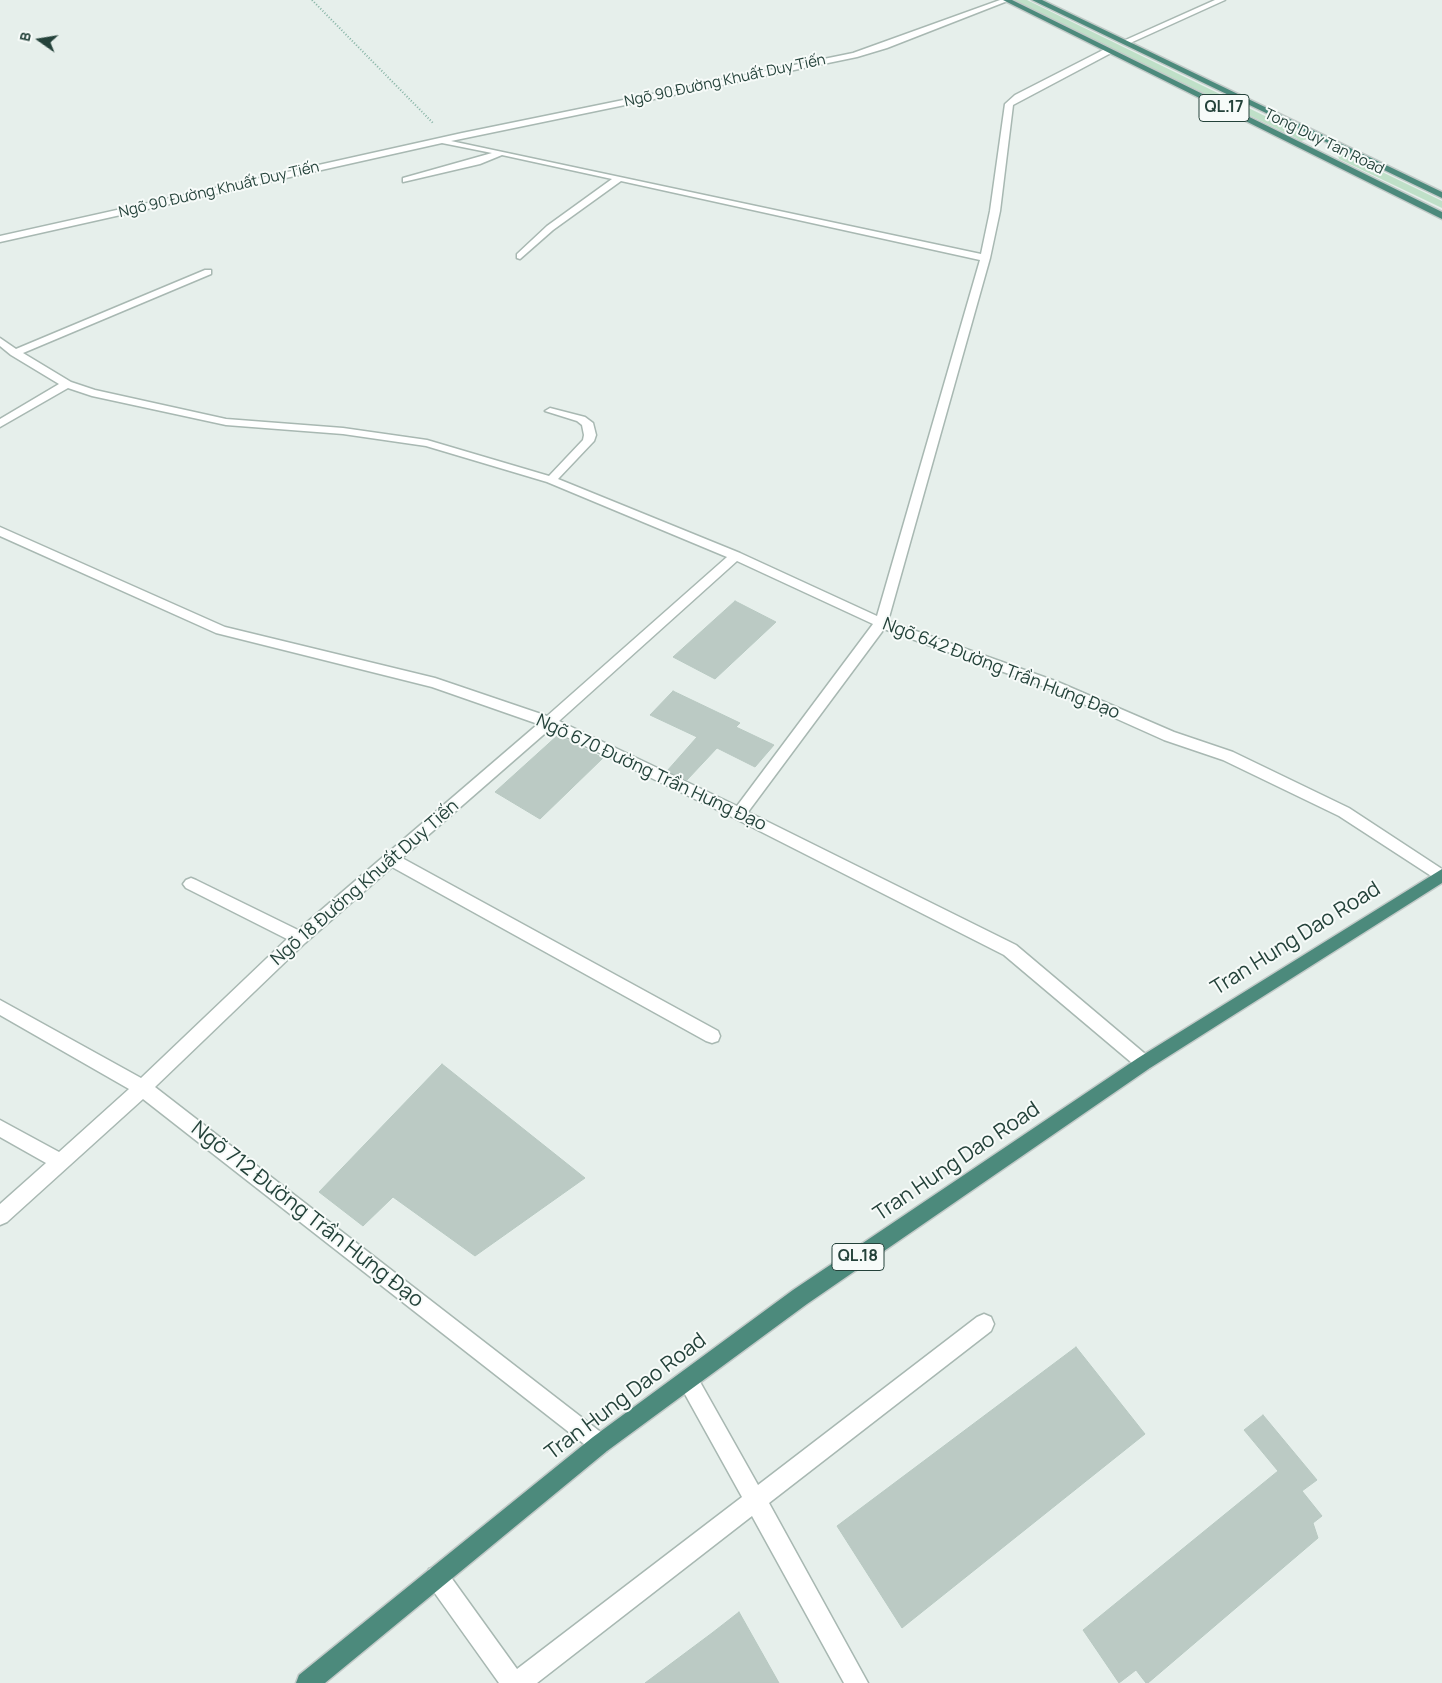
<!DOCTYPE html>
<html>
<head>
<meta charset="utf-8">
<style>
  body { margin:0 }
  #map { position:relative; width:1442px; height:1683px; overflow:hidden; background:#e6efeb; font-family:Manrope,sans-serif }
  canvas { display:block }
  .north { position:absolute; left:15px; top:15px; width:50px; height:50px; -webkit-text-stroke:4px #f7fbf9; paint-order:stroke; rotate:283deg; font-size:14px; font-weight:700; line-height:20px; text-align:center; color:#24423a }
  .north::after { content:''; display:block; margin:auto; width:18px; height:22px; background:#24423a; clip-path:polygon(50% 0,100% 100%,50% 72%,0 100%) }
</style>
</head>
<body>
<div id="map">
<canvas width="1442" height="1683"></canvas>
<div class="north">B</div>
</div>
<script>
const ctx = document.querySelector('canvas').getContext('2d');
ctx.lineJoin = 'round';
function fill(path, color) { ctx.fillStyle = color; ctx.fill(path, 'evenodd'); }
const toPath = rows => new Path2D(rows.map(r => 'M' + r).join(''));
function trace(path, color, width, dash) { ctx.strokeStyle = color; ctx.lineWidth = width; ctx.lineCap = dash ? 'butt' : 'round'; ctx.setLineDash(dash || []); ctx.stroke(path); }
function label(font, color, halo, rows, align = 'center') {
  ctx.font = font + ' Manrope,sans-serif'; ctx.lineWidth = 4; ctx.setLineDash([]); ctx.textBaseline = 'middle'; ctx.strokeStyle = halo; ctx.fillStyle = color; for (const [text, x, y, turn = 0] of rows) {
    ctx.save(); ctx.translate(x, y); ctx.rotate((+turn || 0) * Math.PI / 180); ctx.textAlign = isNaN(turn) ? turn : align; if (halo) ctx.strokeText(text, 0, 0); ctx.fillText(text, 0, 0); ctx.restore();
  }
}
const green = toPath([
  [1012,0,1027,0,1310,138,1301,141,1296,138],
  [1345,154,1442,201,1442,208,1339,159,1338,155]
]);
const building = toPath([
  [735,601,776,622,715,679,673,657,735,601],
  [673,691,740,723,736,727,774,745,755,767,717,748,687,780,667,771,697,737,650,715,673,691],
  [558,735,603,758,540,819,495,792,558,735],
  [442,1064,585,1178,475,1256,393,1197,363,1226,319,1192,442,1064],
  [1076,1347,1145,1434,902,1628,837,1526,1076,1347],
  [1263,1415,1317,1480,1302,1491,1322,1516,1313,1523,1318,1538,1148,1683,1146,1683,1136,1670,1119,1683,1083,1630,1278,1471,1244,1430,1263,1415],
  [739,1612,779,1683,645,1683,712,1633,739,1612]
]);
const path = toPath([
  [312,0,434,124]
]);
const minor = toPath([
  [1000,0,1010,0,887,48,857,57,451,141,981,254,990,211,1005,104,1015,95,1105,49,1111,49,1111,53,1013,105,1000,211,990,258,888,621,1058,682,1174,732,1233,752,1349,808,1442,869,1442,883,1339,816,1223,760,1164,740,1048,688,884,629,748,812,1016,945,1150,1058,1153,1063,1150,1068,1144,1071,1138,1068,1004,955,734,818,550,729,402,858,718,1031,720,1036,718,1041,712,1043,706,1041,392,867,305,943,155,1087,607,1437,610,1444,607,1451,600,1454,593,1451,143,1099,7,1222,0,1225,0,1204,46,1163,0,1137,0,1120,59,1152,129,1089,0,1015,0,1000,141,1078,287,939,186,888,183,884,186,880,191,878,196,880,298,930,538,724,432,687,216,633,0,536,0,527,225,627,435,678,547,716,727,557,547,482,426,446,343,434,226,425,92,396,68,388,0,427,0,419,59,384,11,355,0,346,0,338,16,349,205,270,211,270,211,274,23,353,71,382,95,390,226,419,343,428,427,440,549,476,583,440,584,435,582,425,577,421,545,411,550,408,585,417,593,423,596,435,594,441,558,479,740,553,877,616,980,260,621,181,553,230,520,259,517,258,517,254,547,226,612,179,502,155,480,164,403,182,403,178,492,153,442,143,0,242,0,236,462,133,853,53,1000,0],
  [737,561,873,624,737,806,559,721,737,561],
  [1215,0,1225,0,1128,44,1121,42,1215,0],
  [984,1314,991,1317,994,1324,991,1331,769,1503,868,1683,844,1683,752,1516,537,1683,499,1683,429,1585,426,1577,429,1569,437,1566,445,1569,517,1669,742,1497,681,1387,678,1380,681,1373,688,1370,695,1373,758,1485,977,1317,984,1314]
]);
const trunk = toPath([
  [1003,0,1012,0,1442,212,1442,219,1003,0],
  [1032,0,1042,0,1442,192,1442,198,1032,0],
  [1442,869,1442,883,1150,1068,807,1304,607,1451,325,1683,296,1683,299,1675,593,1437,793,1290,1138,1058,1442,869]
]);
const farStreetnames = [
  ["Ngõ 90 Đường Khuất Duy Tiến",725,81,-12],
  ["Tong Duy Tan Road",1324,142,26],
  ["Ngõ 90 Đường Khuất Duy Tiến",219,190,-13]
];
const shields = [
  [1224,108,50],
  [858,1257,52]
];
const shieldNames = [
  ["QL.17",1224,108],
  ["QL.18",858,1257]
];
const streetNames = [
  ["Ngõ 642 Đường Trần Hưng Đạo",1001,669,21],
  ["Ngõ 670 Đường Trần Hưng Đạo",651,773,25],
  ["Ngõ 18 Đường Khuất Duy Tiến",365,883,-41]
];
const nearStreetnames = [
  ["Tran Hung Dao Road",1296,939,-32],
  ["Tran Hung Dao Road",957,1162,-34],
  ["Ngõ 712 Đường Trần Hưng Đạo",307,1215,38],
  ["Tran Hung Dao Road",626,1397,-37]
];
fill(green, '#bfe0c8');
fill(building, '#bbcac4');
trace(building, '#b8c9c2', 1);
trace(minor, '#a8b8b2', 3);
trace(trunk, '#c2cac8', 3);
trace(path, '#86b3a5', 2, [1, 2]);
fill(minor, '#fff');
fill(trunk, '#4c8a7c');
label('15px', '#24423a', '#f7fbf9', farStreetnames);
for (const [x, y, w] of shields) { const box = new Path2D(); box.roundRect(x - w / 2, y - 13.5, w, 27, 4); ctx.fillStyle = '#f7fbf9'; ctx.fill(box); trace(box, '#24423a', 1); }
label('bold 16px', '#24423a', null, shieldNames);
label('18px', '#24423a', '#f7fbf9', streetNames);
label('21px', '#24423a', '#f7fbf9', nearStreetnames);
</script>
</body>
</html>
